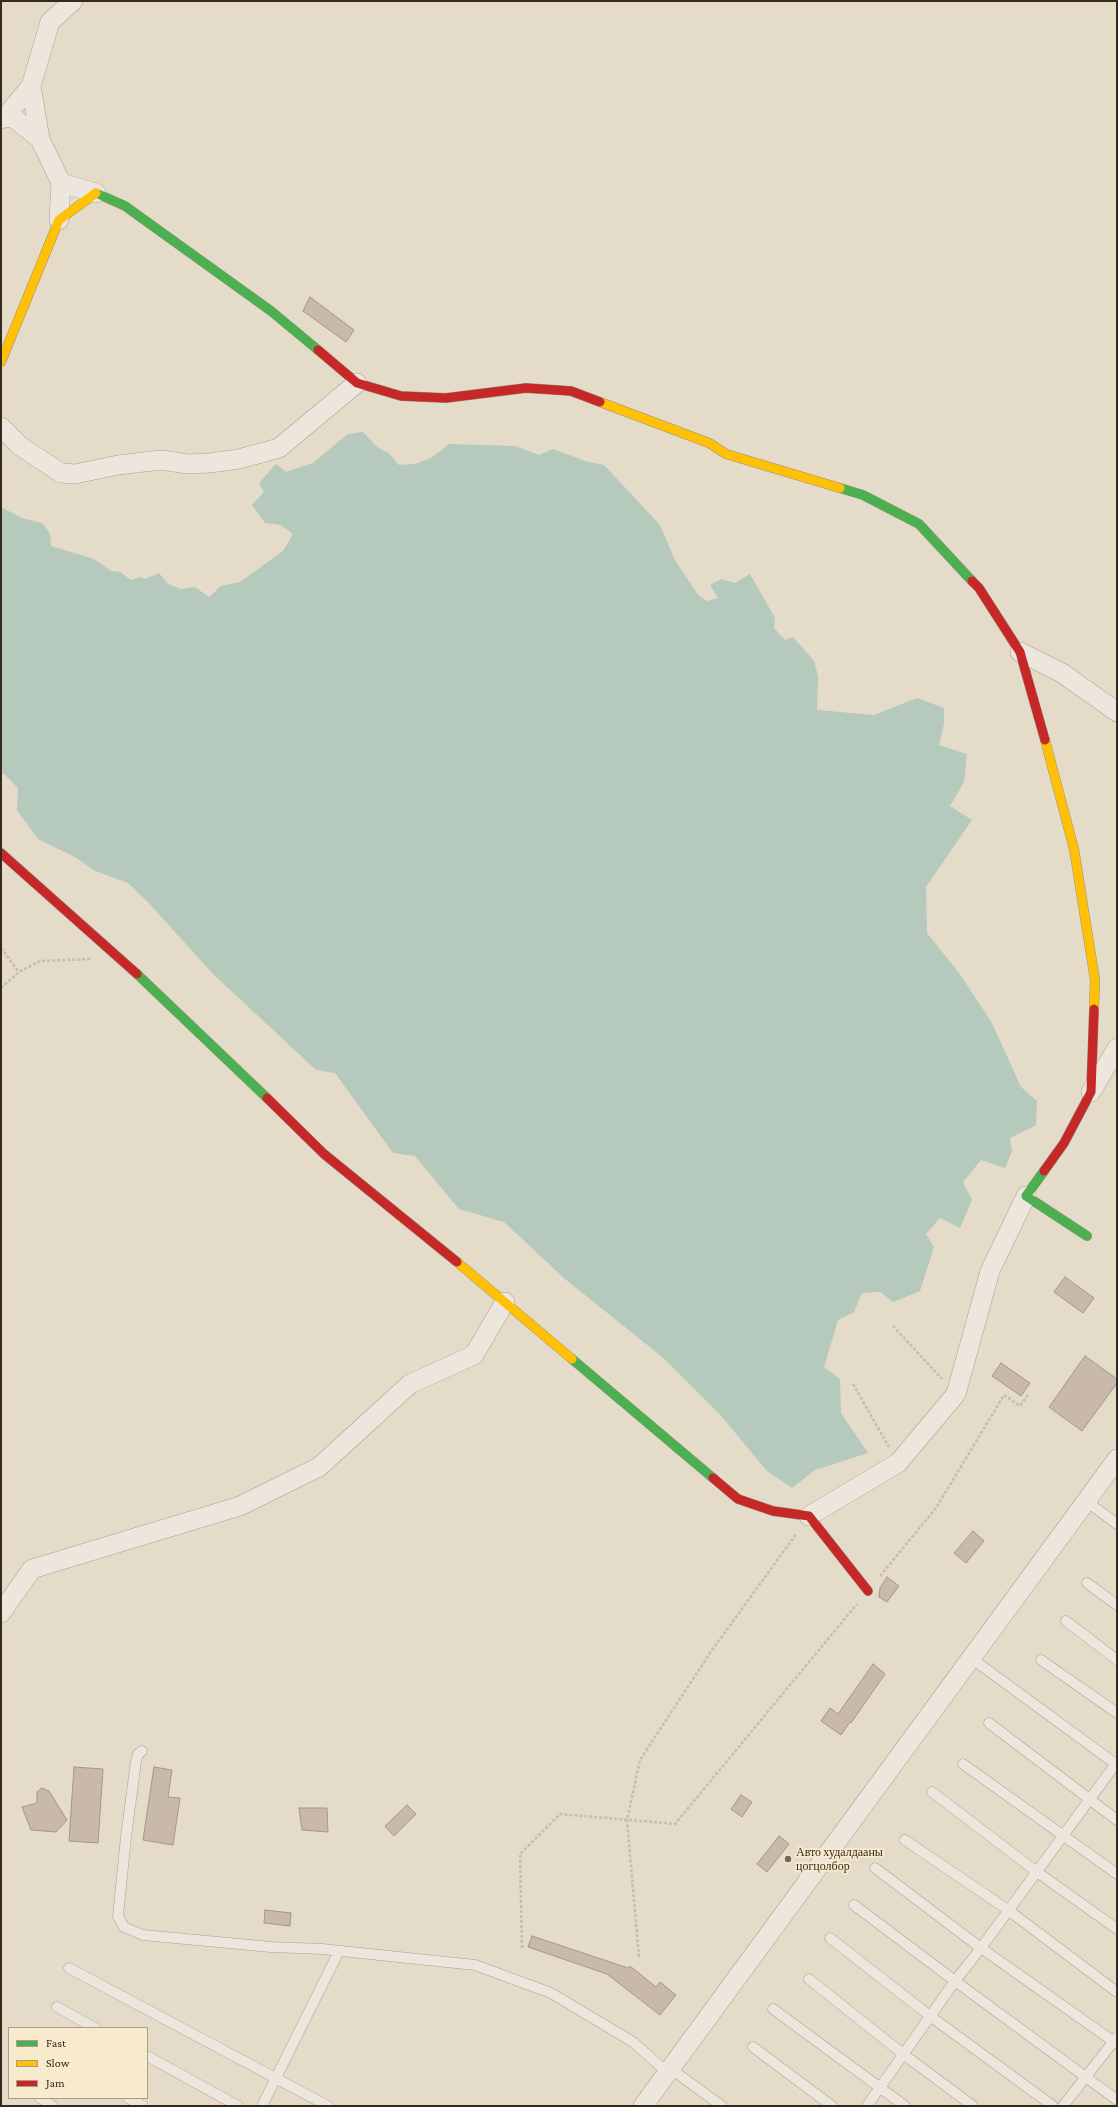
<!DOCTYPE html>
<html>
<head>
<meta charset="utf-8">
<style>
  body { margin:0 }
  #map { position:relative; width:1118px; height:2107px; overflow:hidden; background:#e4dbc9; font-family:"Crimson Pro",serif }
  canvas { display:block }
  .frame { position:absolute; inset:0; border:2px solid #37281b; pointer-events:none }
  .legend { position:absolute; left:8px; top:2027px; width:140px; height:72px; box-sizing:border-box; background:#f7eacd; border:1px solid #aa9c86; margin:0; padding:5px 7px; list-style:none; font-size:12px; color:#37281b }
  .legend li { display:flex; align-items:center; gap:8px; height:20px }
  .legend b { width:20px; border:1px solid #aa9c86 }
</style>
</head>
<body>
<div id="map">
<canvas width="1118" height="2107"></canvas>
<div class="frame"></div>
<ul class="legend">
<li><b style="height:5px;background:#4caf50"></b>Fast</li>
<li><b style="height:5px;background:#ffc107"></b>Slow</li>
<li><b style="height:5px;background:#c62828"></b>Jam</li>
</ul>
</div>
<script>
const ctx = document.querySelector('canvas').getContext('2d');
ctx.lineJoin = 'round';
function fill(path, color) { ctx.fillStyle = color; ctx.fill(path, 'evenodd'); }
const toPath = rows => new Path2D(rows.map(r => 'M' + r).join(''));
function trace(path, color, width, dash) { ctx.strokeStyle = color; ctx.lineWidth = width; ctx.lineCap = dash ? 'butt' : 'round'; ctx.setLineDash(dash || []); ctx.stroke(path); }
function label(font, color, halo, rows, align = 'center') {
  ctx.font = font + ' "Crimson Pro",serif'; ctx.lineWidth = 3.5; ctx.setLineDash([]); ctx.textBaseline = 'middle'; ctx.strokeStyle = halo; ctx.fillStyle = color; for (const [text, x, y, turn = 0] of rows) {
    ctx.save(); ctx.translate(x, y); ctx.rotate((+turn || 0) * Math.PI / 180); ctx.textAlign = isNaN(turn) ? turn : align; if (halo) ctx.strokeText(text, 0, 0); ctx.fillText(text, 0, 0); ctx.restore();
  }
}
const water = toPath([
  [363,432,377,447,389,453,399,465,415,464,431,458,449,444,515,446,539,455,553,449,585,461,604,465,660,525,675,560,698,595,707,601,718,598,710,585,721,579,735,583,750,574,775,618,774,628,785,640,793,637,814,661,818,676,817,710,874,715,917,698,944,708,944,724,939,745,967,754,964,782,950,806,972,820,926,887,927,933,959,973,992,1023,1021,1087,1037,1101,1036,1125,1010,1138,1012,1151,1005,1168,981,1160,963,1182,972,1200,960,1228,940,1218,926,1234,934,1247,920,1291,893,1302,880,1292,862,1293,854,1312,838,1320,824,1367,840,1379,841,1413,868,1453,815,1470,792,1488,767,1471,723,1418,661,1356,565,1279,504,1222,459,1209,415,1156,393,1153,335,1073,316,1070,212,973,148,902,128,883,93,870,77,858,38,839,17,810,18,788,4,774,1,774,1,507,22,518,42,523,50,534,51,546,94,559,111,571,120,572,131,580,140,577,145,579,159,573,168,584,181,589,195,587,209,597,221,586,240,582,283,551,293,534,281,525,265,523,252,505,264,492,259,483,276,464,286,472,313,463,348,434]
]);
const building = toPath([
  [310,297,354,330,346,342,303,311,310,297],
  [1065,1277,1094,1298,1083,1313,1054,1292,1065,1277],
  [1085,1356,1117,1379,1117,1383,1082,1431,1049,1407,1085,1356],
  [1001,1363,1030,1383,1021,1396,992,1376,1001,1363],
  [973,1531,984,1541,966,1563,954,1553,973,1531],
  [887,1577,899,1586,887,1602,879,1597,880,1588,887,1577],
  [873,1664,885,1674,851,1723,850,1722,841,1735,821,1721,830,1708,838,1714,873,1664],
  [74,1767,103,1769,98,1843,69,1841,74,1767],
  [154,1767,172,1770,168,1797,180,1798,173,1845,143,1840,154,1767],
  [42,1788,49,1791,67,1820,56,1832,31,1830,22,1807,37,1803,37,1792,42,1788],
  [741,1795,752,1802,742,1817,731,1809,741,1795],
  [407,1805,416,1814,394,1836,385,1826,407,1805],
  [299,1808,327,1808,328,1832,302,1830,299,1808],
  [779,1836,789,1844,767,1872,757,1864,779,1836],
  [265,1910,291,1913,290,1926,264,1923,265,1910],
  [532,1936,628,1968,630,1966,656,1987,660,1982,676,1995,660,2015,607,1974,528,1947,532,1936]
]);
const path = toPath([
  [1,948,19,972],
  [1,988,19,972,40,961,92,959],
  [893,1326,942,1379],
  [853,1384,889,1447],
  [880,1576,936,1508,1004,1395,1020,1406,1028,1395],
  [522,1948,520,1854,560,1814,675,1824,857,1604],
  [639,1957,627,1820,640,1760,712,1650,797,1533]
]);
const lane = toPath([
  [1086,1501,1117,1524],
  [1087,1583,1117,1605],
  [1066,1621,1117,1660],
  [971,1658,1117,1765],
  [1041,1660,1117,1713],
  [989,1723,1117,1820],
  [142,1751,138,1754,136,1761,126,1837,118,1916,124,1927,143,1935,271,1947,322,1949,475,1965,551,1993,633,2042,668,2073],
  [963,1764,1117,1874],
  [932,1792,1037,1872,1117,1929],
  [905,1840,1008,1910,1117,1992],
  [875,1868,981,1948,1117,2044],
  [854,1905,955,1981,1117,2100],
  [830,1938,930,2016,1053,2106],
  [69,1968,328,2106],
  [809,1979,903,2054,973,2106],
  [57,2007,95,2028],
  [773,2009,905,2106],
  [753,2047,832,2106],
  [147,2056,238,2106],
  [671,2069,722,2106],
  [40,2098,53,2106],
  [128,2098,143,2106],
  [262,2106,339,1951],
  [867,2106,955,1981,981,1948,1117,1762],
  [1063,2106,1117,2037]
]);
const street = toPath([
  [73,1,50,22,31,86,40,139,61,183,96,193],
  [5,117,14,118,40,139],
  [1,119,5,117,31,86],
  [59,220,61,183],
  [1,427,20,446,61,473,75,474,118,465,161,460,188,464,210,463,239,459,279,448,357,383],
  [1020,652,1062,673,1117,712],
  [1091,1092,1117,1048],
  [809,1516,898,1463,956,1394,990,1271,1026,1196],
  [1,1613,32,1569,240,1506,319,1467,410,1384,474,1355,505,1302],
  [643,2106,1117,1459]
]);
const fast = toPath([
  [96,193,125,206,271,311,318,350],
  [840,488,863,495,919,524,972,581],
  [137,974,267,1098],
  [1044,1171,1026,1196,1087,1236],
  [572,1359,713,1478]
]);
const slow = toPath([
  [1,362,59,220,96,193],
  [600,402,709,443,726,454,840,488],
  [1045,740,1074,849,1095,980,1094,1009],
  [457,1262,572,1359]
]);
const jam = toPath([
  [318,350,357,383,401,396,446,398,526,388,571,391,600,402],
  [972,581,979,588,1020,652,1045,740],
  [1,853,137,974],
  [267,1098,324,1154,457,1262],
  [1044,1171,1064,1143,1091,1092,1094,1009],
  [713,1478,738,1499,773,1511,809,1516,868,1591]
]);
const markers = [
  [788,1859,4,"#746758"]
];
const poiNames = [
  ["Авто худалдааны",796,1852],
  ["цогцолбор",796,1866]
];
fill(water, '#b5c9bc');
fill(building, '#c8b9aa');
trace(building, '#a49689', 1);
trace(lane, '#a9a093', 11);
trace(street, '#a9a093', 20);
trace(fast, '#988f83', 10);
trace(slow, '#988f83', 10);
trace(jam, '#988f83', 10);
trace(path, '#c4bdb2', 2.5, [3, 2]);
trace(lane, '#ece6dc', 10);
trace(street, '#ece6dc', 19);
trace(fast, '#4caf50', 9);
trace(slow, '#ffc107', 9);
trace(jam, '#c62828', 9);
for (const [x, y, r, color] of markers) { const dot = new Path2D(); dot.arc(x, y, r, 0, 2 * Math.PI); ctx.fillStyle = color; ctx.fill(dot); trace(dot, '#f7eacd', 1.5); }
label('12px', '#37281b', '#f7eacd', poiNames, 'left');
</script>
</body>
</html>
